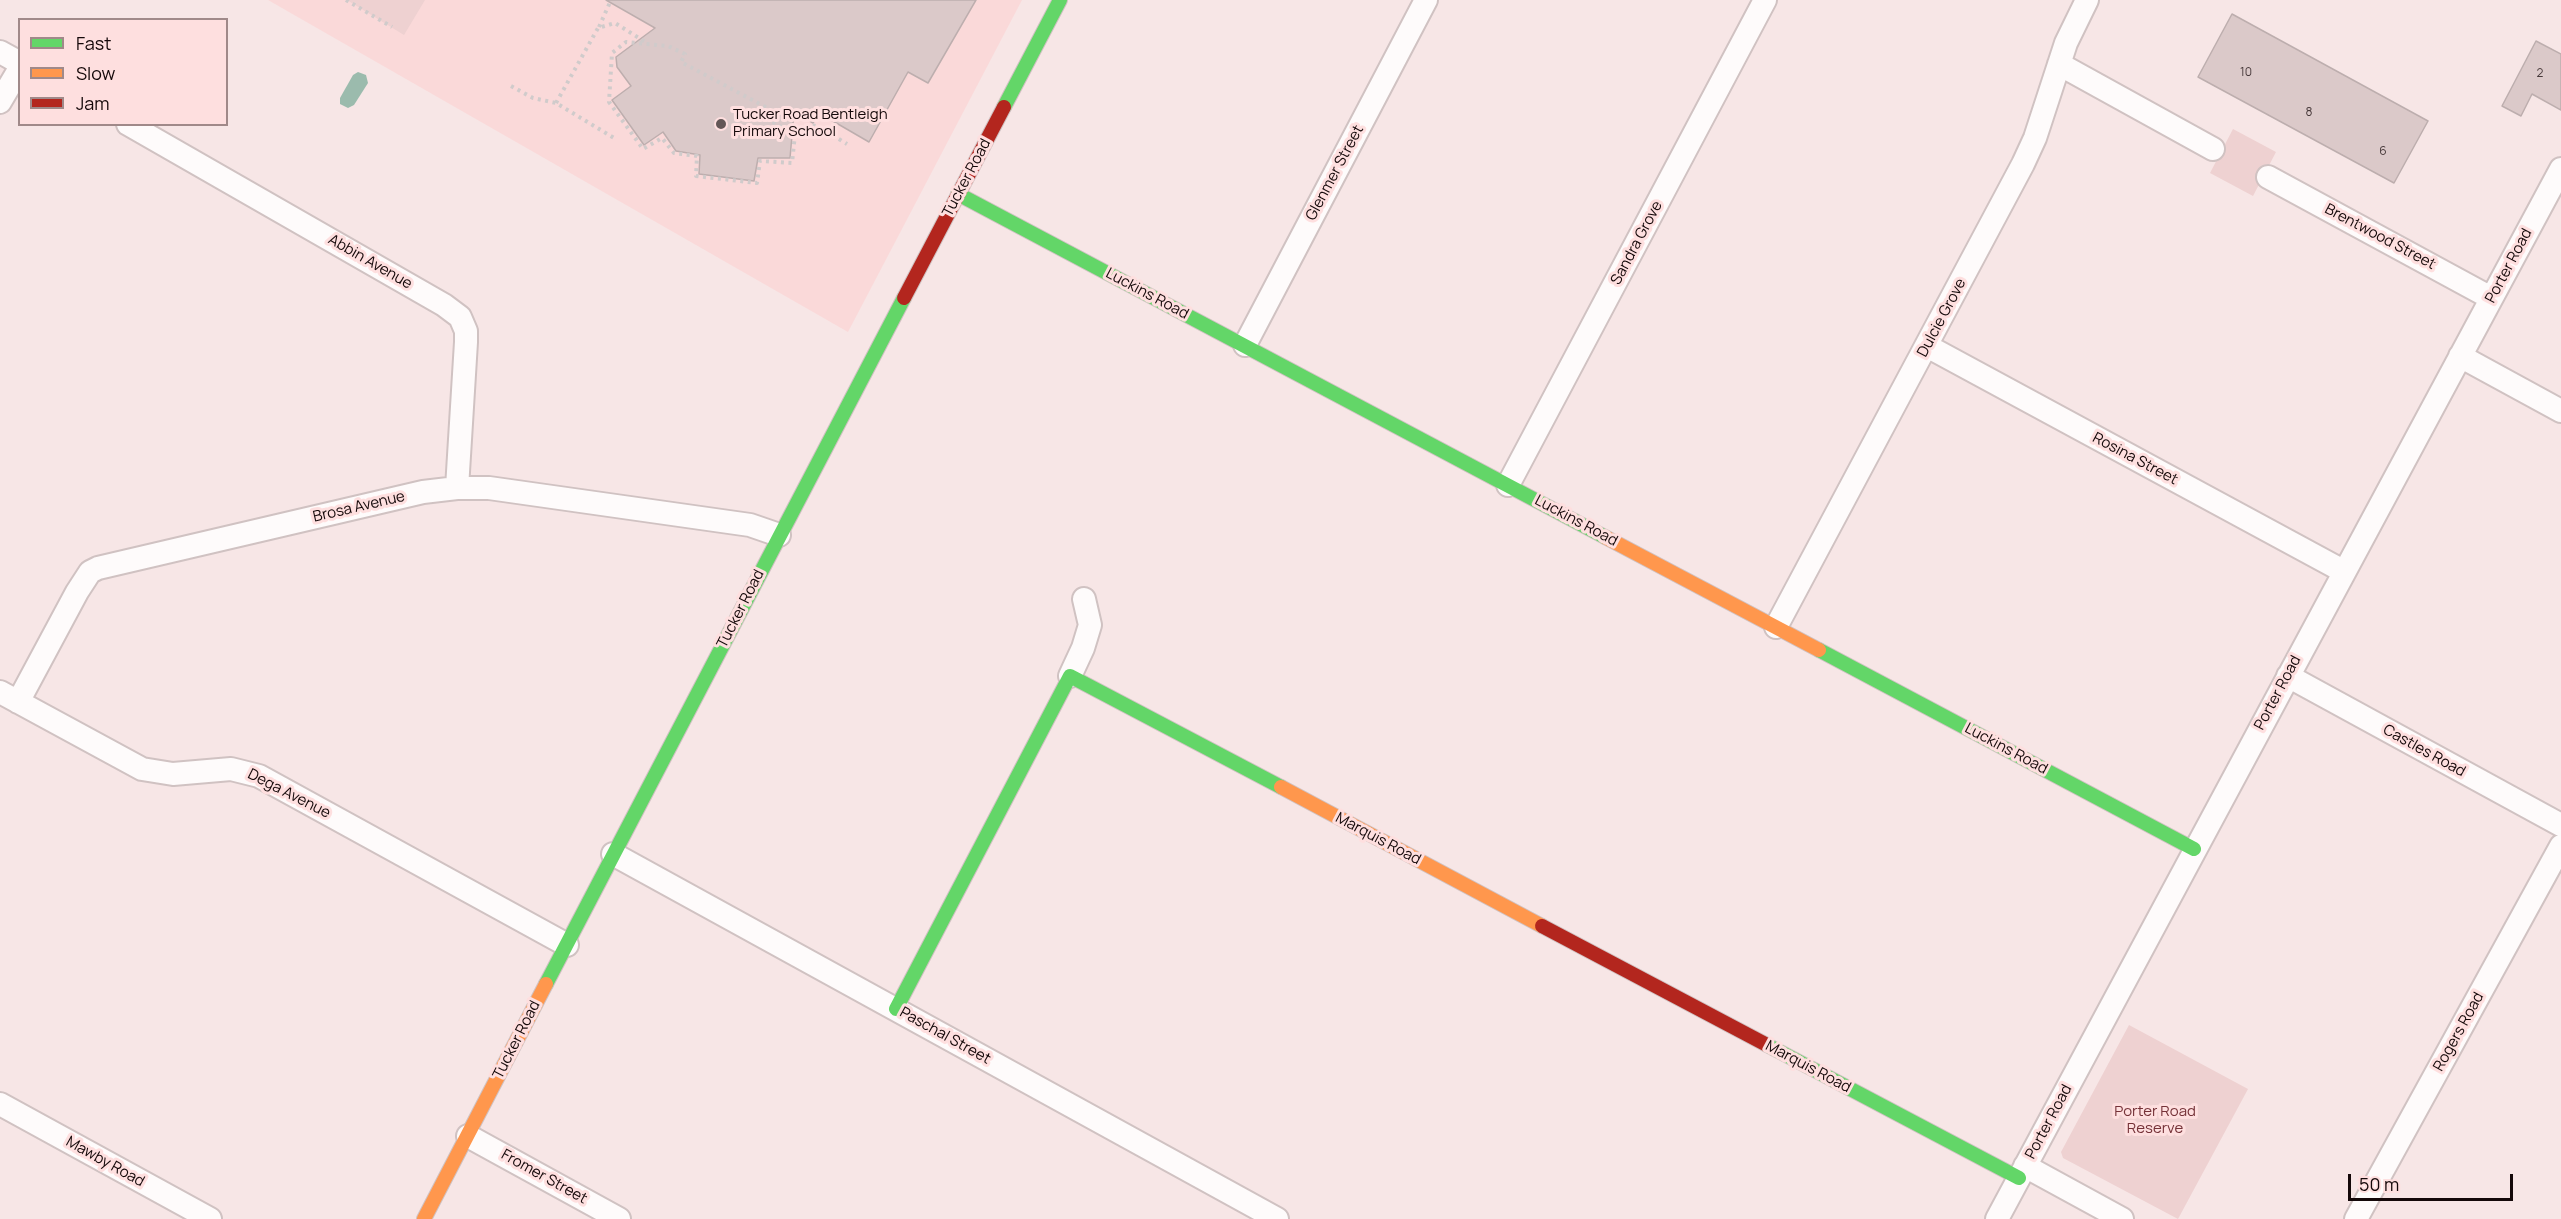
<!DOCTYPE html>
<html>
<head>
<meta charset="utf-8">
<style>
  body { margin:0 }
  #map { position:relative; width:2561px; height:1219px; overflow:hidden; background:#f7e6e6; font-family:Manrope,sans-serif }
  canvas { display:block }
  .legend { position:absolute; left:18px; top:18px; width:210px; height:108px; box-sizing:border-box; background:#fedfdf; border:2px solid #a08989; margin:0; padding:8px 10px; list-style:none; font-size:18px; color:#140809 }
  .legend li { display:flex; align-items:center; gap:12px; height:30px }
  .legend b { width:30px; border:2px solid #a08989 }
  .scale { position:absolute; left:2348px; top:1174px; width:165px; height:27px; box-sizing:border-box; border:3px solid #140809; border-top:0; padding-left:8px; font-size:18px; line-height:21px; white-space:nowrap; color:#140809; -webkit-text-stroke:4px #fedfdf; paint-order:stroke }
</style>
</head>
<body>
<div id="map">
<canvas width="2561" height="1219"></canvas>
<ul class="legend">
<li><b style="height:8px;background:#63d668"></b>Fast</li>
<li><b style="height:8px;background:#ff974d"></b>Slow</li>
<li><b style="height:8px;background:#b3261e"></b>Jam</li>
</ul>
<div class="scale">50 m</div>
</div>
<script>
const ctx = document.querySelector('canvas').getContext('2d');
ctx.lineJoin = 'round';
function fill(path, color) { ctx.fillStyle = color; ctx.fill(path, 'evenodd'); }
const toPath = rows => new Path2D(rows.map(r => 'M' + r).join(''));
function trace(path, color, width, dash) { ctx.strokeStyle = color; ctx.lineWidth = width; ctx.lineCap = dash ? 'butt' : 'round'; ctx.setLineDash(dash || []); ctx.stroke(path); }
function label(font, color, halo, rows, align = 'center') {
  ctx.font = font + ' Manrope,sans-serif'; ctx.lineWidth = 6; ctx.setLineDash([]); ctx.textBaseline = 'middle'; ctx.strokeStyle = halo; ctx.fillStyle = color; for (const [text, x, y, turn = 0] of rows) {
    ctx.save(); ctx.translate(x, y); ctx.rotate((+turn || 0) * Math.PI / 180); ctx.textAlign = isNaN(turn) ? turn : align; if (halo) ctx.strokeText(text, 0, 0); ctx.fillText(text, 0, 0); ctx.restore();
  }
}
const built = toPath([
  [268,0,1022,0,848,332]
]);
const green = toPath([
  [347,0,425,0,404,35],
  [2233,129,2276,152,2253,196,2210,173],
  [2129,1025,2248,1089,2178,1219,2063,1158,2061,1152]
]);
const water = toPath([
  [358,72,366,75,368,83,354,105,348,108,340,104,340,98,353,75]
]);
const building = toPath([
  [606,0,976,0,928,83,908,72,869,142,819,113,813,123,794,112,790,158,758,158,754,181,699,174,700,155,676,151,663,132,644,145,612,100,631,86,617,67,616,57,655,28,606,0],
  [2232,14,2428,121,2394,183,2198,77,2232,14],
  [2536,41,2561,54,2561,110,2532,94,2521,116,2502,106,2536,41]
]);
const path = toPath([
  [346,0,392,27],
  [599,27,611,0],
  [511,86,533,98,556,103,614,138],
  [556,103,598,28,615,23,647,43],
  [795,134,774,123,775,112,681,62,685,54,668,46,626,42,612,53,609,102,643,149,662,138,674,153,697,156,696,176,757,183,760,161,792,163,795,134,812,125,819,127,847,144]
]);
const street = toPath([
  [0,52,20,63],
  [2059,64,2213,149],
  [0,102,20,68],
  [128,124,444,305,460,317,466,331,466,342,457,488],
  [2268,177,2491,298],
  [1245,345,1426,0],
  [1927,346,2343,571],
  [2460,356,2561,411],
  [1508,485,1765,0],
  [1776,627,2023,164,2035,138,2066,43,2087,0],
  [1070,676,1083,648,1090,625,1084,599],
  [2288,676,2561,825],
  [0,692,142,769,173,774,231,769,259,776,567,945],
  [18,702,77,592,90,572,98,568,423,492,457,488,489,488,750,525,779,535],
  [613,854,1277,1219],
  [0,1104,210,1219],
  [468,1136,619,1219],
  [2025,1166,2122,1219],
  [1997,1219,2561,169],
  [2356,1219,2561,846]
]);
const fast = toPath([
  [1004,107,1060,0],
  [958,194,1605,537],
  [1819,650,2194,849],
  [546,984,904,298],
  [896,1009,1070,676,1281,787],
  [1767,1045,2019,1178]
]);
const slow = toPath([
  [1605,537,1819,650],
  [1281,787,1542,926],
  [424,1219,546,984]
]);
const jam = toPath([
  [904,298,1004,107],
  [1542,926,1767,1045]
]);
const markers = [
  [721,124,6,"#635656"]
];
const numberNames = [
  ["10",2246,73],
  ["2",2540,74],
  ["8",2309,113],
  ["6",2383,152]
];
const poiNames = [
  ["Tucker Road Bentleigh",733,115],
  ["Primary School",733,132]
];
const streetNames = [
  ["Glenmer Street",1335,173,-62],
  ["Tucker Road",967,178,-62],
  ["Brentwood Street",2380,237,28],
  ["Sandra Grove",1637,243,-62],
  ["Abbin Avenue",370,262,30],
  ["Porter Road",2509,266,-62],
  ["Luckins Road",1147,294,28],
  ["Dulcie Grove",1942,318,-62],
  ["Rosina Street",2135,459,28],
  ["Brosa Avenue",359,507,-13],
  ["Luckins Road",1576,521,28],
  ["Tucker Road",741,609,-63],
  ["Porter Road",2278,693,-62],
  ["Luckins Road",2006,749,28],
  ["Castles Road",2424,751,29],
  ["Dega Avenue",289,794,27],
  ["Marquis Road",1378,839,28],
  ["Rogers Road",2459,1032,-61],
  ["Paschal Street",945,1036,29],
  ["Tucker Road",517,1040,-63],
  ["Marquis Road",1808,1067,28],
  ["Porter Road",2049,1122,-62],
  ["Mawby Road",105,1162,29],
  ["Fromer Street",544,1177,29]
];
const parkNames = [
  ["Porter Road",2155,1112],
  ["Reserve",2155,1129]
];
fill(built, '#fad9d9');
fill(green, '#eed1d1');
fill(water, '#9bbbad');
fill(building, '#dbc9c9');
trace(building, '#bdaeae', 1.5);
trace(street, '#d0c2c2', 26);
trace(fast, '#d0c2c2', 16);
trace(slow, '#d0c2c2', 16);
trace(jam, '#d0c2c2', 16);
trace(path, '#d0cbcb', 4, [3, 4.5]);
trace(street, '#fefbfb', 22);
trace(fast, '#63d668', 14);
trace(slow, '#ff974d', 14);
trace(jam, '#b3261e', 14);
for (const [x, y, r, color] of markers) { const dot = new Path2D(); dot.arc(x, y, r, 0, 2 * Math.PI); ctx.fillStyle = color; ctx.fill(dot); trace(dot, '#fedfdf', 2); }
label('12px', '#463839', null, numberNames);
label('15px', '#140809', '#fedfdf', poiNames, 'left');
label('15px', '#140809', '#fedfdf', streetNames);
label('15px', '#753238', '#fedfdf', parkNames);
</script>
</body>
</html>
